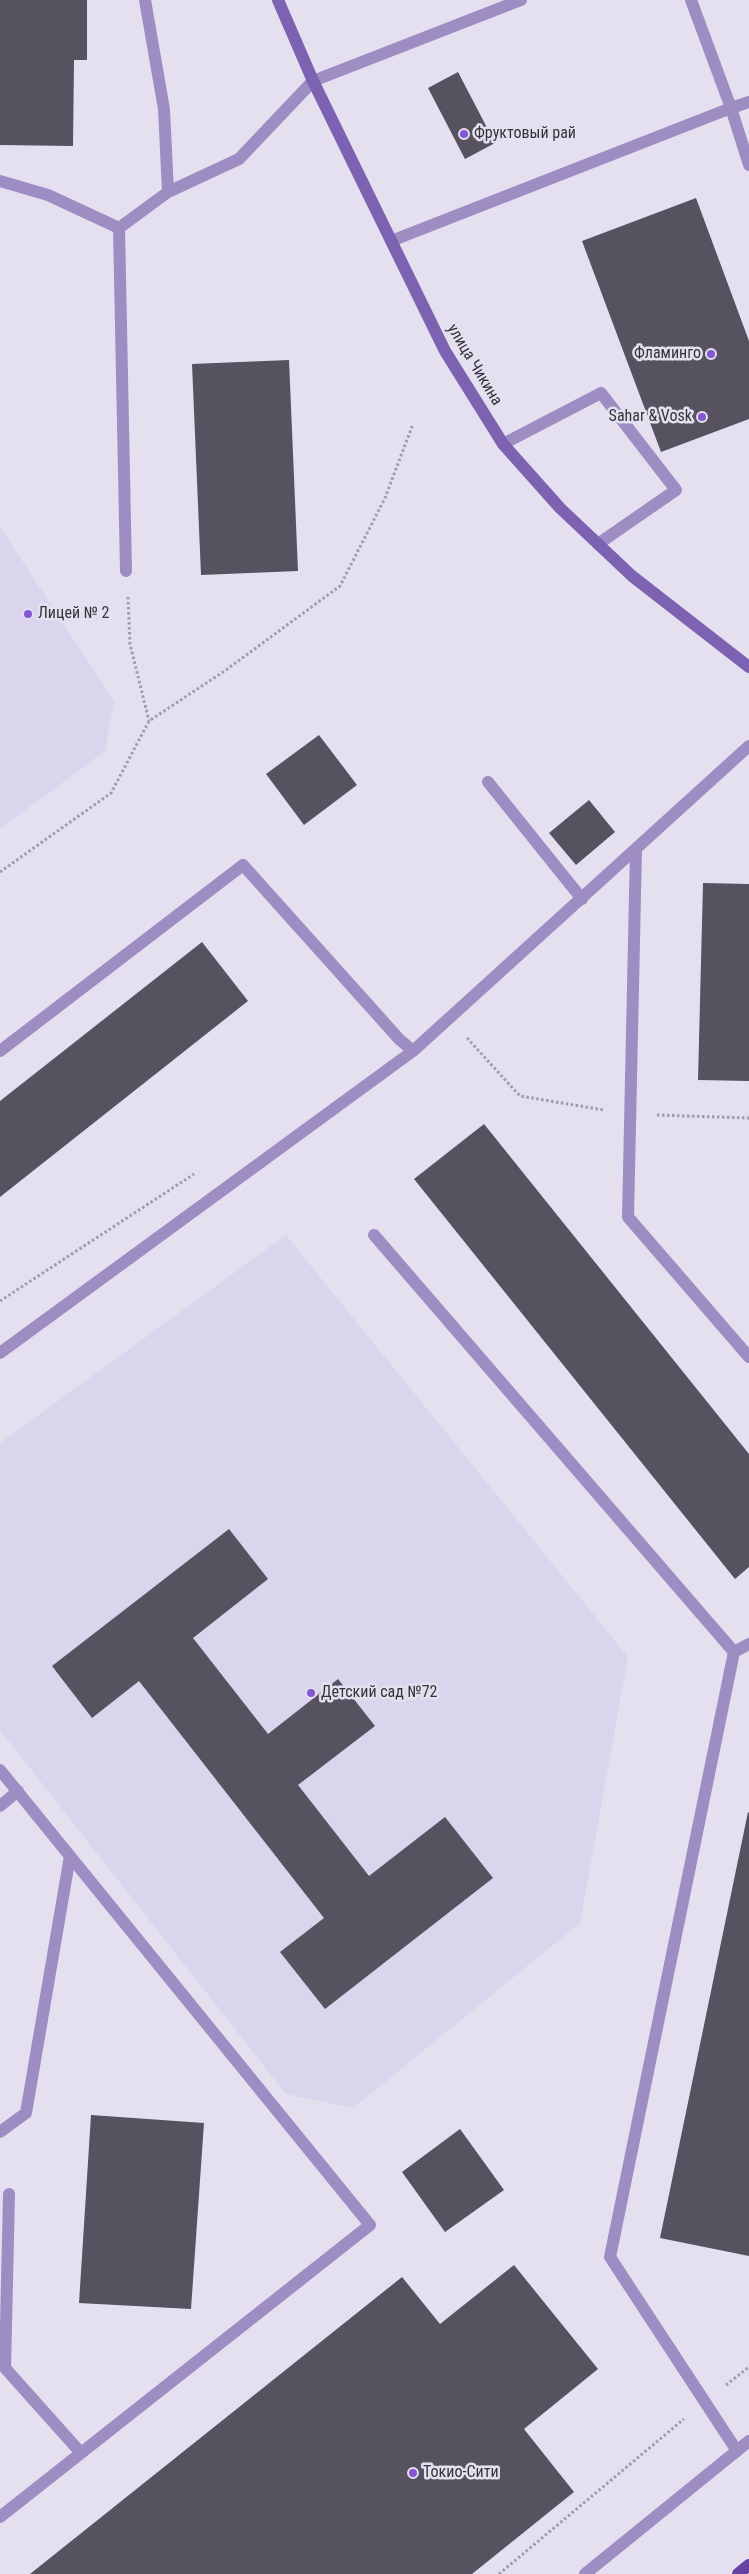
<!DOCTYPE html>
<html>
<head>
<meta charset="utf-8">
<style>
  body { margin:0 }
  canvas { display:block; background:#e4e0f0 }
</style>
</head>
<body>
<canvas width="749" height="2574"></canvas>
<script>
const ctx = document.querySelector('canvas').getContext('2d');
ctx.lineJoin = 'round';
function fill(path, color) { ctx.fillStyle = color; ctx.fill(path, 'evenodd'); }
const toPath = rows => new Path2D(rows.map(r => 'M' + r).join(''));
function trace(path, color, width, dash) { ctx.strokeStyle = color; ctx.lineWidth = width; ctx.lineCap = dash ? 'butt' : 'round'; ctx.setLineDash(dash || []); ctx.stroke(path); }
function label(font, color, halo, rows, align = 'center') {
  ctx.font = font + ' "Roboto Condensed",sans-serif'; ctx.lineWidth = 5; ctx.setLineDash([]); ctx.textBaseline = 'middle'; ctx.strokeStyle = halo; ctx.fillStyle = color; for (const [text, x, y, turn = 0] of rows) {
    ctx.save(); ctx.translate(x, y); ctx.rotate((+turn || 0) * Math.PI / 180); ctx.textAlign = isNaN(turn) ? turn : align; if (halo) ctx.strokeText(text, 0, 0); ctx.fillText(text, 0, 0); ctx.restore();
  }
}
const built = toPath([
  [0,527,114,701,105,751,0,829],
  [286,1235,628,1657,580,1923,353,2108,286,2094,0,1730,0,1443]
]);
const building = toPath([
  [0,0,87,0,87,60,74,60,73,146,0,145],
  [458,72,495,143,465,159,428,88],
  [696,198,749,341,749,419,661,452,582,241],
  [289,360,298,571,201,575,192,364],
  [319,735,357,785,304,825,266,774],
  [589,800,615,832,576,865,549,833],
  [703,883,749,884,749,1081,698,1080],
  [202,942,248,1001,0,1197,0,1101],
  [484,1124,749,1454,749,1567,735,1579,414,1179],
  [229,1529,268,1579,193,1638,268,1734,338,1679,375,1726,298,1785,369,1876,445,1817,493,1878,325,2009,280,1952,324,1918,139,1681,92,1718,52,1666],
  [748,1812,749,1813,749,2256,660,2238],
  [91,2115,204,2123,191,2309,79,2303],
  [460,2129,504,2190,445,2232,402,2172],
  [514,2265,598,2369,524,2429,574,2492,472,2574,30,2574,402,2277,440,2324]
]);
const path = toPath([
  [128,597,130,644,149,721],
  [0,872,111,793,149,721,226,670,340,586,385,498,413,424],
  [467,1038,520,1096,604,1110],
  [657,1115,749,1118],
  [0,1301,194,1174],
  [726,2385,749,2367],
  [499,2574,684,2419]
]);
const lane = toPath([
  [145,0,164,109,168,192],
  [0,181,48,195,119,228,168,192,239,159,313,81],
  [119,228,126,571],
  [391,241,731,108,749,165],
  [503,444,601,393,676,490,598,544],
  [488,782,582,899],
  [636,849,628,1217,749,1357],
  [0,1051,243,865,399,1039,413,1051,749,746],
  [374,1235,734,1652,610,2257,737,2451],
  [0,1353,413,1051],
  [734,1652,749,1644],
  [0,1770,370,2225,0,2517],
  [0,1806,18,1791],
  [0,2132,26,2113,70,1856],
  [9,2194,5,2368,81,2453]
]);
const street = toPath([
  [691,0,731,108,749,102],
  [313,81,521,0],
  [585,2574,749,2441]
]);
const secondary = toPath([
  [278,0,313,81,445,351,503,444,560,508,632,576,749,667]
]);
const primary = toPath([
  [738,2574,749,2565]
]);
const markers = [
  [464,134,5,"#8457d0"],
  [711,354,5,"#8457d0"],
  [702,417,5,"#8457d0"],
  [28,614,5,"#8457d0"],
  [311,1693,5,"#8457d0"],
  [413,2473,5,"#8457d0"]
];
const poiNames = [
  ["Фруктовый рай",474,134],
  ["Фламинго",701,354,"right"],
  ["Sahar & Vosk",692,417,"right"],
  ["Лицей № 2",38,614],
  ["Детский сад №72",321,1693],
  ["Токио-Сити",423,2473]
];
const streetNames = [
  ["улица Чикина",474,365,59]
];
fill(built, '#dad4ec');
fill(building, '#565260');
trace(path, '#a09ca9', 3, [2.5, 2.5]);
trace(lane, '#9d8dc3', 12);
trace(street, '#9d8dc3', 12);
trace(secondary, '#7c62b1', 12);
trace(primary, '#6541a2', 12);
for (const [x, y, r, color] of markers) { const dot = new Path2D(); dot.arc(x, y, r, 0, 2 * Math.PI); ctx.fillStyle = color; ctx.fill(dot); trace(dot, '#e4e0f0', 2); }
label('16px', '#353339', '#e4e0f0', poiNames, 'left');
label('16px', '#353339', '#e4e0f0', streetNames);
</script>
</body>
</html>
